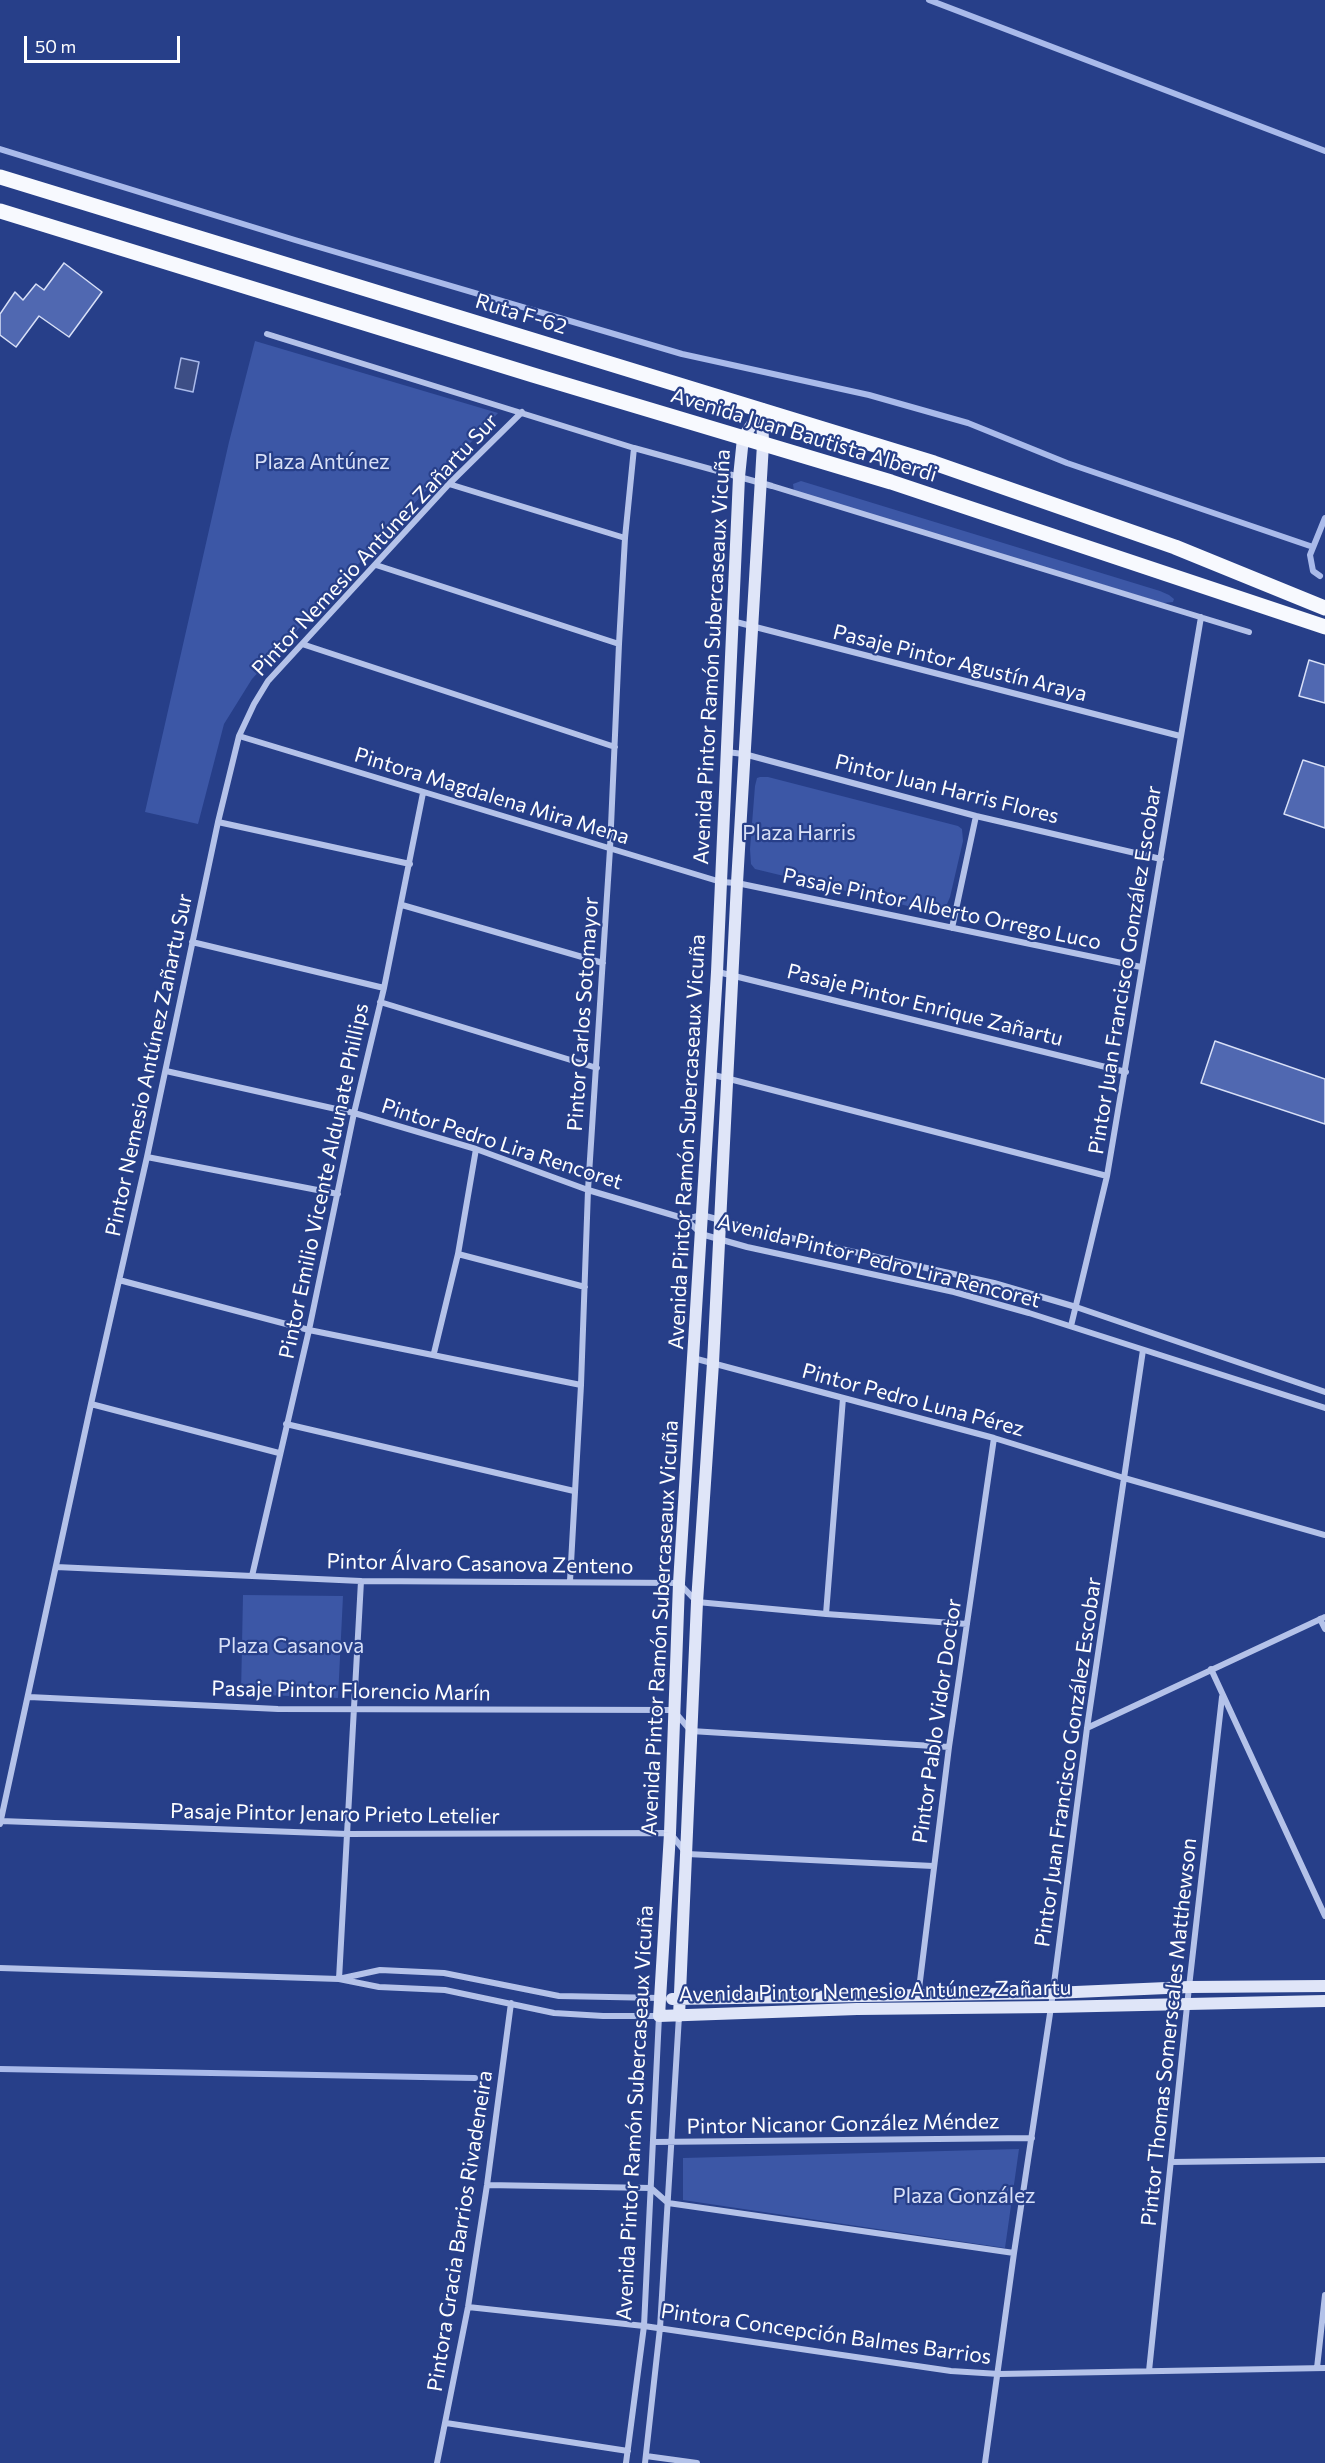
<!DOCTYPE html>
<html>
<head>
<meta charset="utf-8">
<style>
  body { margin:0 }
  #map { position:relative; width:1325px; height:2463px; overflow:hidden; background:#273f89; font-family:Commissioner,sans-serif }
  canvas { display:block }
  .scale { position:absolute; left:24px; top:36px; width:156px; height:27px; box-sizing:border-box; border:3px solid #fff; border-top:0; padding-left:8px; font-size:18px; line-height:21px; white-space:nowrap; color:#fff; -webkit-text-stroke:4px #273f89; paint-order:stroke }
</style>
</head>
<body>
<div id="map">
<canvas width="1325" height="2463"></canvas>
<div class="scale">50 m</div>
</div>
<script>
const ctx = document.querySelector('canvas').getContext('2d');
ctx.lineJoin = 'round';
function fill(path, color) { ctx.fillStyle = color; ctx.fill(path, 'evenodd'); }
const toPath = rows => new Path2D(rows.map(r => 'M' + r).join(''));
function trace(path, color, width, dash) { ctx.strokeStyle = color; ctx.lineWidth = width; ctx.lineCap = dash ? 'butt' : 'round'; ctx.setLineDash(dash || []); ctx.stroke(path); }
function label(font, color, halo, rows, align = 'center') {
  ctx.font = font + ' Commissioner,sans-serif'; ctx.lineWidth = 4.5; ctx.setLineDash([]); ctx.textBaseline = 'middle'; ctx.strokeStyle = halo; ctx.fillStyle = color; for (const [text, x, y, turn = 0] of rows) {
    ctx.save(); ctx.translate(x, y); ctx.rotate((+turn || 0) * Math.PI / 180); ctx.textAlign = isNaN(turn) ? turn : align; if (halo) ctx.strokeText(text, 0, 0); ctx.fillText(text, 0, 0); ctx.restore();
  }
}
const green = toPath([
  [255,341,498,413,252,679,224,724,198,824,145,812,229,442],
  [801,481,1160,591,1169,595,1174,599,1173,602,1163,603,794,491,793,484],
  [760,777,768,777,958,826,962,829,963,841,950,897,947,904,940,909,916,908,755,869,751,864,750,849,755,786,757,778],
  [243,1595,343,1596,338,1698,241,1694],
  [1019,2149,1005,2248,683,2200,683,2158]
]);
const water = toPath([
  [181,358,199,362,193,392,175,388,181,358]
]);
const stream = toPath([
  [929,0,1325,151],
  [0,149,295,240,682,354,869,395,968,423,1067,463,1313,547],
  [1320,576,1313,571,1310,555,1325,518],
  [0,2069,475,2078]
]);
const building = toPath([
  [64,263,102,292,69,337,39,316,16,347,0,335,0,314,15,292,23,300,36,284,44,290,64,263],
  [1309,660,1325,665,1325,703,1299,696,1309,660],
  [1303,760,1325,767,1325,828,1284,814,1303,760],
  [1215,1041,1325,1079,1325,1124,1201,1083,1215,1041]
]);
const street = toPath([
  [267,334,634,448,772,486,1249,632],
  [449,484,625,538],
  [376,565,619,644],
  [732,621,1180,736],
  [302,644,615,747],
  [239,736,721,882,737,883,1141,967],
  [726,752,744,754,976,816,1161,859],
  [218,822,410,864],
  [402,905,603,963],
  [952,928,976,816],
  [192,942,384,988],
  [718,972,1126,1072],
  [380,1002,597,1068],
  [166,1071,354,1113,476,1149,588,1190,686,1219,701,1234,747,1247,954,1292,1029,1313,1325,1408],
  [710,1074,1107,1176],
  [147,1157,338,1194],
  [686,1219,702,1215,760,1231,994,1283,1076,1307,1325,1392],
  [458,1254,585,1287],
  [119,1280,309,1330,581,1385],
  [1071,1326,1107,1176,1201,617],
  [434,1353,458,1254,476,1149],
  [693,1358,994,1438,1124,1478,1325,1535],
  [91,1404,279,1453],
  [286,1424,574,1491],
  [56,1567,361,1581,679,1583,697,1602,826,1614,967,1624],
  [252,1576,309,1330,354,1113,384,988,423,793],
  [570,1581,581,1385,588,1190,610,849,619,644,625,538,634,448],
  [826,1614,843,1398],
  [1320,1619,1325,1629],
  [1211,1669,1325,1916],
  [29,1697,278,1709,673,1710,691,1731,949,1747],
  [1087,1728,1325,1617],
  [1,1821,347,1834,670,1833,687,1854,933,1866],
  [0,1824,91,1404,147,1157,218,822,239,736,254,704,268,681,449,484,522,412],
  [0,1968,339,1979,379,1987,445,1990,554,2013,603,2016,659,2016,644,2326,626,2463],
  [343,1978,380,1970,444,1973,559,1996,660,1998],
  [339,1979,361,1581],
  [918,1997,949,1747,994,1438],
  [653,2142,1032,2138],
  [1171,2162,1325,2160],
  [487,2185,651,2188,668,2203,1014,2253],
  [468,2307,644,2326,951,2371,999,2374,1325,2368],
  [1317,2368,1325,2295],
  [1149,2371,1189,1987,1222,1697],
  [446,2423,628,2451],
  [646,2456,697,2463],
  [437,2463,468,2307,487,2185,511,2003],
  [645,2463,660,2328,679,2016],
  [985,2463,1014,2253,1051,2007,1087,1728,1143,1350]
]);
const secondary = toPath([
  [762,409,743,438,739,477,717,972,679,1583,670,1833,659,2016,857,2009,1051,2007,1325,2001],
  [672,1999,1053,1993,1189,1987,1325,1986],
  [679,2016,697,1602,713,1363,737,883,763,444,762,409]
]);
const primary = toPath([
  [0,177,934,463,1175,547,1325,608],
  [0,211,533,375,891,482,1325,627]
]);
const streetNames = [
  ["Ruta F-62",521,314,17],
  ["Avenida Juan Bautista Alberdi",804,435,17],
  ["Pintor Nemesio Antúnez Zañartu Sur",375,545,-47],
  ["Avenida Pintor Ramón Subercaseaux Vicuña",712,657,-87],
  ["Pasaje Pintor Agustín Araya",960,663,14],
  ["Pintor Juan Harris Flores",947,789,14],
  ["Pintora Magdalena Mira Mena",492,796,17],
  ["Pasaje Pintor Alberto Orrego Luco",942,909,12],
  ["Pintor Juan Francisco González Escobar",1125,970,-81],
  ["Pasaje Pintor Enrique Zañartu",925,1005,14],
  ["Pintor Carlos Sotomayor",583,1014,-86],
  ["Pintor Nemesio Antúnez Zañartu Sur",149,1065,-78],
  ["Avenida Pintor Ramón Subercaseaux Vicuña",687,1142,-87],
  ["Pintor Pedro Lira Rencoret",502,1144,18],
  ["Pintor Emilio Vicente Aldunate Phillips",324,1181,-78],
  ["Avenida Pintor Pedro Lira Rencoret",879,1261,14],
  ["Pintor Pedro Luna Pérez",913,1400,15],
  ["Pintor Álvaro Casanova Zenteno",480,1564,1],
  ["Avenida Pintor Ramón Subercaseaux Vicuña",660,1628,-87],
  ["Pasaje Pintor Florencio Marín",351,1691,1],
  ["Pintor Pablo Vidor Doctor",937,1721,-82],
  ["Pintor Juan Francisco González Escobar",1068,1762,-82],
  ["Pasaje Pintor Jenaro Prieto Letelier",335,1814,1],
  ["Avenida Pintor Nemesio Antúnez Zañartu",875,1991,-1],
  ["Pintor Thomas Somerscales Matthewson",1169,2032,-84],
  ["Avenida Pintor Ramón Subercaseaux Vicuña",635,2113,-87],
  ["Pintor Nicanor González Méndez",843,2124,-1],
  ["Pintora Gracia Barrios Rivadeneira",460,2231,-81],
  ["Pintora Concepción Balmes Barrios",826,2334,8]
];
const parkNames = [
  ["Plaza Antúnez",322,462],
  ["Plaza Harris",799,833],
  ["Plaza Casanova",291,1646],
  ["Plaza González",964,2196]
];
fill(green, '#3c57a6');
fill(water, '#3d4e85');
trace(water, '#a9baea', 1.5);
trace(stream, '#a9baea', 6);
fill(building, '#5068b1');
trace(building, '#d8e0f7', 1.5);
trace(street, '#b4c2e9', 6);
trace(secondary, '#dfe5f8', 12);
trace(primary, '#f7f9fe', 15);
label('21px', '#fff', '#273f89', streetNames);
label('21px', '#d8e0f7', '#273f89', parkNames);
</script>
</body>
</html>
